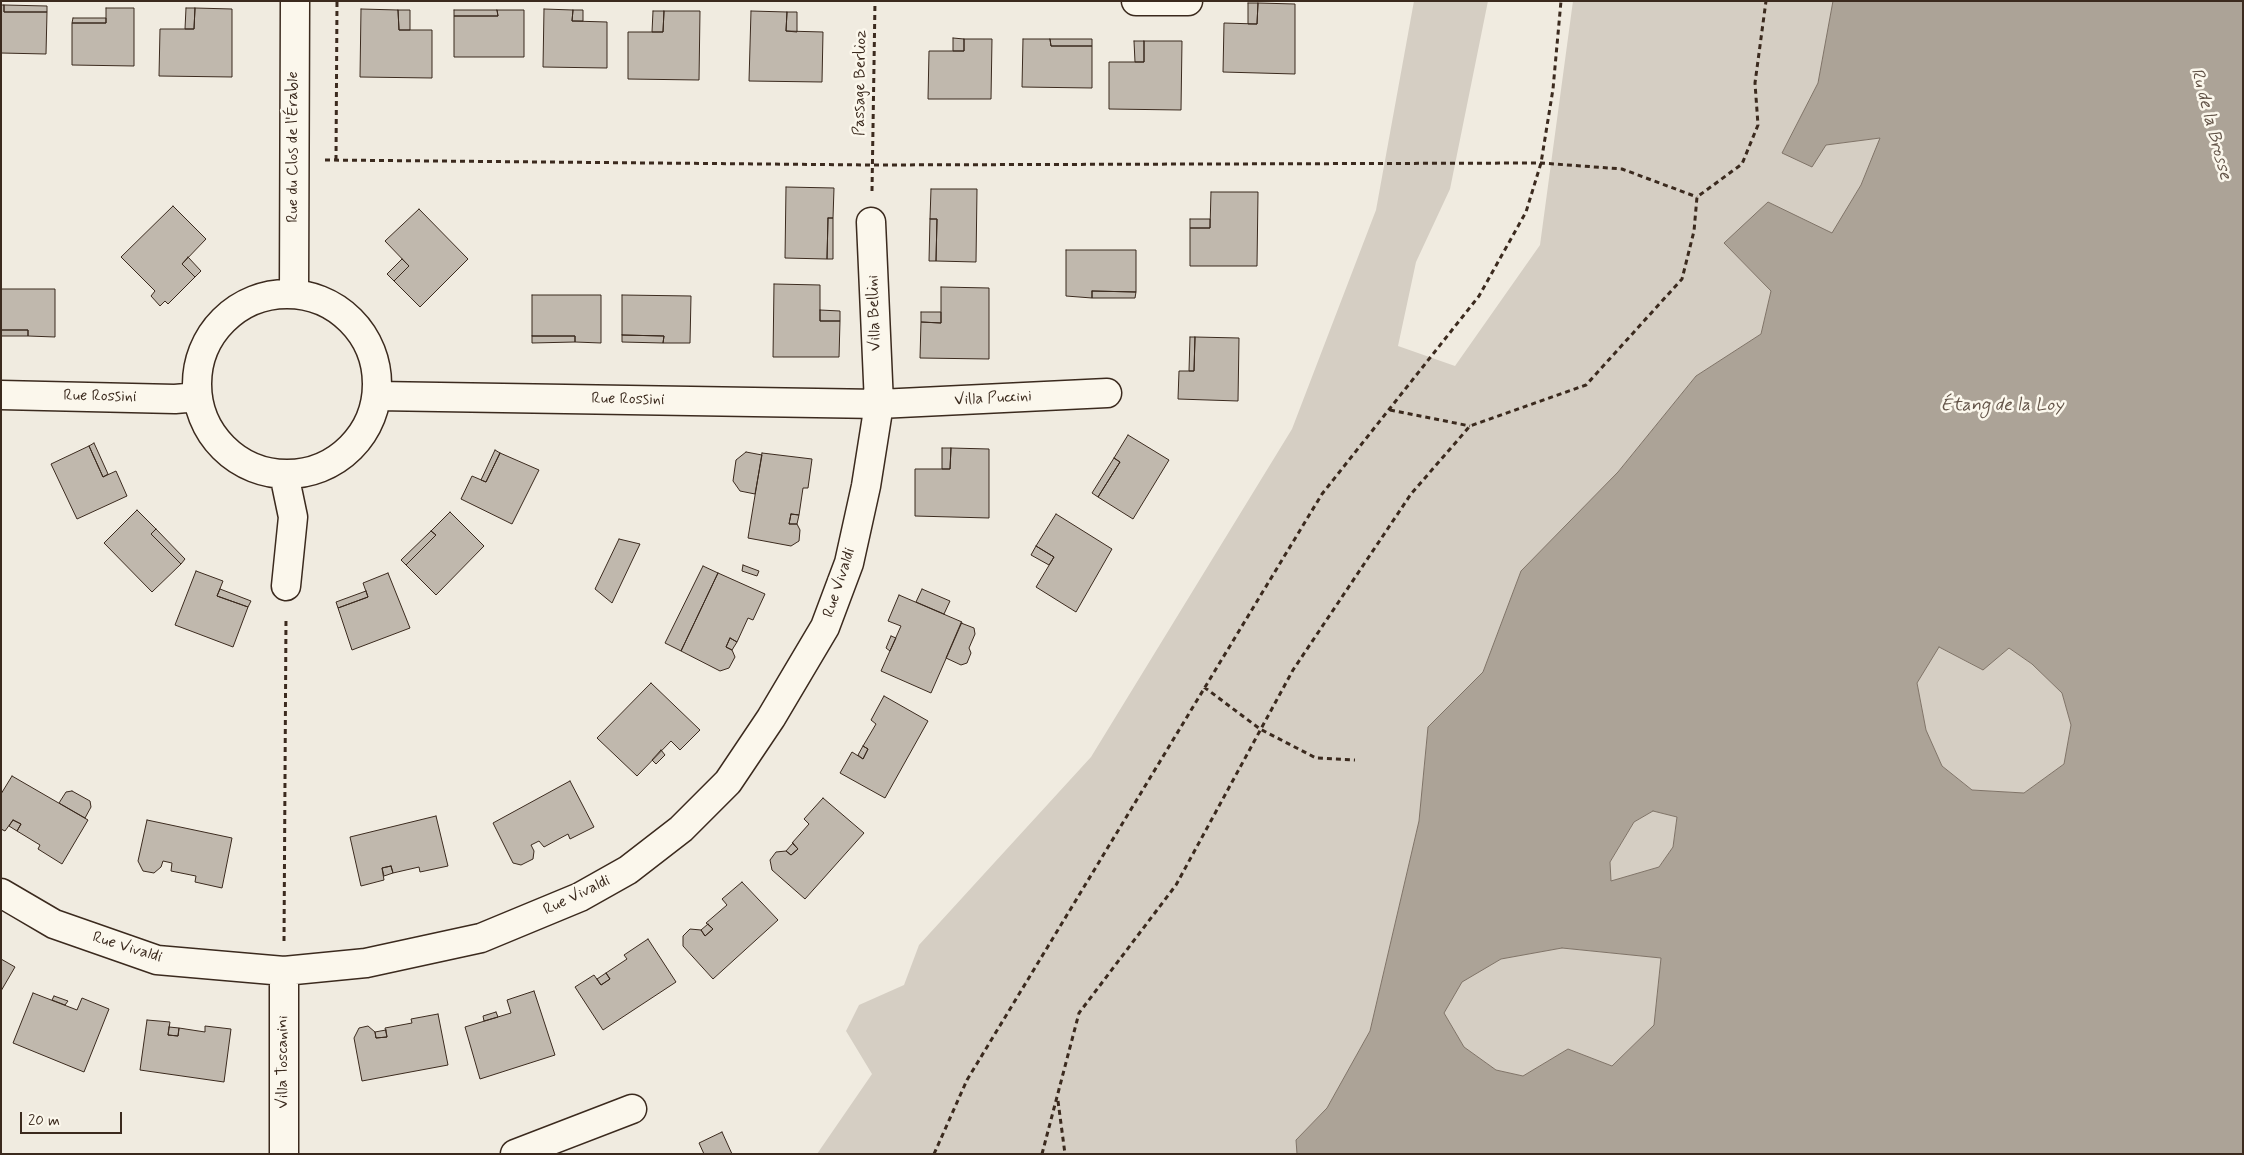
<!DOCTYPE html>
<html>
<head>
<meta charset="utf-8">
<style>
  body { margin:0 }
  #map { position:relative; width:2244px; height:1155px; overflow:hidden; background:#f0ebe0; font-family:Mynerve,sans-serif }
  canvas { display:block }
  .frame { position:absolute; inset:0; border:2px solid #3b2a1e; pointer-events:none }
  .scale { position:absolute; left:20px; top:1112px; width:102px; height:22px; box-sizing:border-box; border:2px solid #3b2a1e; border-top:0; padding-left:6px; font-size:15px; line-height:18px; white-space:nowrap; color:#3b2a1e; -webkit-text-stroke:4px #fbf7ec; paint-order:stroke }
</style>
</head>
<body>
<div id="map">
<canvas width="2244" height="1155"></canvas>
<div class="frame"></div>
<div class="scale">20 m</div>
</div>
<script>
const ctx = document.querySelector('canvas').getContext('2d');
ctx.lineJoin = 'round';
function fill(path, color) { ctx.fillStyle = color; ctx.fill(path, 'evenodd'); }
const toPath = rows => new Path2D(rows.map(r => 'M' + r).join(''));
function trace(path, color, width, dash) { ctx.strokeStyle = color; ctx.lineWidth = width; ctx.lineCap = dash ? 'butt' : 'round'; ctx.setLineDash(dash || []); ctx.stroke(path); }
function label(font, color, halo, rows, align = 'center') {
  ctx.font = font + ' Mynerve,sans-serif'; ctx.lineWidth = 5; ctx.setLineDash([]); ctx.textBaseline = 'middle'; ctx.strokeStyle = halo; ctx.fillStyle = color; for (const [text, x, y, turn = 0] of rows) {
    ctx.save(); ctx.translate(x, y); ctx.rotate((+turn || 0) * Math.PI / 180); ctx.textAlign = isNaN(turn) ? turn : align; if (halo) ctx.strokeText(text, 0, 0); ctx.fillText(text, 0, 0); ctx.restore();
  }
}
const green = toPath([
  [1414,1,1488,1,1450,189,1416,262,1398,346,1455,366,1540,245,1573,1,1833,1,1818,83,1782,153,1826,145,1881,138,1861,185,1832,234,1768,202,1725,244,1771,291,1761,334,1696,376,1618,472,1521,571,1483,672,1428,727,1419,821,1370,1031,1327,1108,1296,1140,1297,1154,817,1154,872,1074,846,1031,859,1005,904,985,919,945,1091,757,1292,429,1376,210],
  [1939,647,1982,670,2009,648,2032,664,2062,693,2071,725,2064,764,2024,793,1972,790,1942,766,1926,730,1917,683],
  [1653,811,1677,817,1673,847,1659,867,1611,881,1610,862,1634,822],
  [1562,948,1661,958,1654,1025,1612,1066,1568,1049,1523,1076,1496,1070,1464,1047,1444,1013,1462,981,1501,959]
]);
const water = toPath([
  [1833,1,2243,1,2243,1154,1297,1154,1296,1140,1327,1108,1370,1031,1419,821,1428,727,1483,672,1521,571,1618,472,1696,376,1761,334,1771,291,1724,243,1768,202,1832,233,1861,185,1880,138,1826,145,1812,167,1782,153,1818,83,1833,1],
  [1939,647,1983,670,2009,648,2032,664,2062,693,2071,725,2064,764,2024,793,1972,790,1942,766,1926,730,1917,683,1939,647],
  [1653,811,1677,817,1673,847,1659,867,1611,881,1610,862,1634,822,1653,811],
  [1562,948,1661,958,1654,1025,1612,1066,1568,1049,1523,1076,1496,1070,1464,1047,1444,1013,1462,982,1501,959,1562,948]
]);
const building = toPath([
  [1248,3,1258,3,1257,24,1248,24,1248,3],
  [1258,3,1295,4,1295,74,1223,72,1224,23,1257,24,1258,3],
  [1,5,4,5,4,12,47,12,46,54,1,53,1,5],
  [4,5,47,6,47,12,4,12,4,5],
  [106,8,134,8,134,66,72,65,72,23,106,23,106,8],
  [186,8,195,8,194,29,185,29,186,8],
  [195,8,232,9,232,77,159,76,160,29,194,29,195,8],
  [361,9,398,10,399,30,432,30,432,78,360,77,361,9],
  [544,9,573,10,572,21,607,22,607,68,543,67,544,9],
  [398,10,410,10,410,30,399,30,398,10],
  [454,10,497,10,498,16,454,16,454,10],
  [497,10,524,10,524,57,454,57,454,16,498,16,497,10],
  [573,10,583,10,583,21,572,21,573,10],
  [653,11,664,11,663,32,652,32,653,11],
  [664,11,700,11,699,80,628,79,628,32,663,32,664,11],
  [751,11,787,12,786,31,823,32,822,82,749,81,751,11],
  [787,12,797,12,797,32,786,31,787,12],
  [73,18,106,18,106,23,72,23,73,18],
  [953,38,964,39,964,51,953,51,953,38],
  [964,39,992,39,991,99,928,99,929,51,964,51,964,39],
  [1023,39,1050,39,1051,46,1092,46,1092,88,1022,87,1023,39],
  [1050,39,1092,39,1092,46,1051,46,1050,39],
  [1134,41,1144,41,1144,62,1135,62,1134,41],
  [1144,41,1182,41,1181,110,1109,109,1109,62,1144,62,1144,41],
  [786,187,834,188,833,218,828,218,827,259,785,258,786,187],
  [931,189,977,189,976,262,936,261,937,219,930,219,931,189],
  [1211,192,1258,192,1257,266,1190,266,1190,228,1210,228,1211,192],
  [173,206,206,239,182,264,195,277,168,304,165,301,160,306,151,296,155,291,121,257,173,206],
  [419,209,468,259,420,307,394,281,409,266,385,241,419,209],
  [828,218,833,218,833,259,827,259,828,218],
  [930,219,937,219,936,261,929,261,930,219],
  [1190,219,1210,219,1210,228,1190,228,1190,219],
  [1066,250,1136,250,1136,292,1092,291,1092,298,1066,296,1066,250],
  [188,257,201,271,195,277,182,264,188,257],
  [402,259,409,266,394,281,387,274,402,259],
  [774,284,820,285,820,321,840,321,839,357,773,357,774,284],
  [941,287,989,288,989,359,920,358,921,322,941,323,941,287],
  [1,289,55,289,55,337,28,336,28,330,1,330,1,289],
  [1092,291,1136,292,1135,298,1092,298,1092,291],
  [532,295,601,295,601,343,575,342,575,336,532,336,532,295],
  [622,295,691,296,690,343,663,343,664,336,622,335,622,295],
  [820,310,840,311,840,321,820,321,820,310],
  [921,312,941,312,941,323,921,322,921,312],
  [1,330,28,330,28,336,1,336,1,330],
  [622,335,664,336,663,343,622,342,622,335],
  [532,336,575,336,575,342,532,343,532,336],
  [1190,337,1195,337,1194,371,1189,371,1190,337],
  [1195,337,1239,338,1238,401,1178,399,1179,371,1194,371,1195,337],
  [1128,435,1169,460,1133,519,1098,497,1120,462,1114,458,1128,435],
  [94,443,108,474,103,477,89,446,94,443],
  [89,446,103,477,116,471,127,496,77,519,51,464,89,446],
  [942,448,951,448,950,469,942,469,942,448],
  [951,448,989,449,989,518,915,516,915,469,950,469,951,448],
  [495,450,500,453,486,482,481,480,495,450],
  [746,452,762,455,755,494,740,491,733,481,736,460,746,452],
  [500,453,539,470,512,524,461,499,472,476,486,482,500,453],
  [762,453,812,459,808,488,803,488,799,515,791,514,789,524,797,524,800,530,799,541,791,546,748,538,762,453],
  [1114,458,1120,462,1098,497,1092,493,1114,458],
  [137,510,156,529,151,534,181,564,152,592,104,543,137,510],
  [450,512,484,546,436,595,406,565,436,535,431,531,450,512],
  [791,514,799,515,797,524,789,524,791,514],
  [1056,514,1112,549,1076,612,1036,587,1054,557,1036,546,1056,514],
  [156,529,185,559,181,564,151,534,156,529],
  [431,531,436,535,406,565,401,560,431,531],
  [619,539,640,544,612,603,595,589,619,539],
  [1036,546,1054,557,1049,565,1031,555,1036,546],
  [743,565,759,571,757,576,742,571,743,565],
  [703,566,718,573,681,651,665,643,703,566],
  [196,571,223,581,217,596,248,607,233,647,175,625,196,571],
  [388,573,410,628,352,650,338,608,368,597,363,583,388,573],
  [718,573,765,594,753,620,748,618,737,642,730,638,726,647,732,650,735,657,729,668,720,671,681,651,718,573],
  [220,589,251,601,248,607,217,596,220,589],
  [922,589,950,601,944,614,916,602,922,589],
  [366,591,368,597,338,608,336,602,366,591],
  [899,595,962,622,931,693,881,671,901,626,888,621,899,595],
  [961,623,974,628,975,634,969,648,971,653,967,663,961,665,946,658,961,623],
  [891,636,896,638,890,651,886,648,891,636],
  [730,638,737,642,732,650,726,647,730,638],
  [651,683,700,730,680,750,671,741,637,776,597,738,651,683],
  [884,696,928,721,885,798,840,773,852,752,863,759,868,749,863,746,876,724,871,720,884,696],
  [863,746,868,749,863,759,858,755,863,746],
  [661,750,665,755,656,764,652,760,661,750],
  [12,776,88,820,62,864,38,849,40,845,17,831,21,824,13,820,5,831,1,829,1,794,12,776],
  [570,781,594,827,570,839,568,834,544,847,539,841,531,845,534,851,533,859,521,865,513,863,493,823,570,781],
  [72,791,90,801,91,807,85,818,59,803,66,792,72,791],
  [823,798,864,833,805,899,772,870,770,860,776,852,786,851,791,855,798,849,792,843,809,824,804,819,823,798],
  [436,816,448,866,420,872,419,867,393,873,391,866,382,868,384,880,361,886,350,837,436,816],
  [13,820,21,824,17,831,9,826,13,820],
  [147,820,232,838,222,888,195,882,196,876,171,871,172,863,163,861,161,867,154,873,143,871,138,861,147,820],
  [793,843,798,849,791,855,786,851,793,843],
  [391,866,393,873,384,876,382,868,391,866],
  [742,882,778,920,713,979,683,946,683,936,690,929,701,930,705,936,713,929,706,923,727,905,722,899,742,882],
  [708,924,713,929,705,936,701,930,708,924],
  [648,939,676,982,603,1030,575,987,594,975,601,985,610,979,606,973,627,959,624,955,648,939],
  [1,959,15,967,1,991,1,959],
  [606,973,610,979,601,985,597,979,606,973],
  [534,991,555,1055,480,1079,465,1027,511,1013,507,1000,534,991],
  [33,993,77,1010,82,998,109,1009,84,1072,13,1043,33,993],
  [54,996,68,1001,65,1005,52,1000,54,996],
  [496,1012,498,1017,484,1021,483,1016,496,1012],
  [438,1014,448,1065,362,1081,354,1038,359,1028,368,1026,375,1032,376,1038,387,1037,385,1028,412,1023,411,1019,438,1014],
  [147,1020,170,1022,168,1035,178,1036,179,1028,205,1032,205,1026,231,1029,224,1082,140,1070,147,1020],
  [169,1027,179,1028,178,1036,168,1035,169,1027],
  [386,1030,387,1037,376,1038,375,1032,386,1030],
  [722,1132,732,1154,704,1154,699,1143,722,1132]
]);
const path = toPath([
  [325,160,872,165,1541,163,1622,169,1697,197],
  [336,160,337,1],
  [872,191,875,1],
  [1390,410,1470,426],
  [1204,687,1260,729,1316,758,1355,760],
  [284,941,286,617],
  [1058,1101,1065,1154],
  [934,1154,967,1080,1322,494,1479,296,1526,212,1541,163,1553,89,1561,1],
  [1042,1154,1079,1013,1176,885,1293,670,1411,494,1470,426,1586,385,1682,279,1694,231,1697,197,1742,164,1758,125,1755,83,1766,1]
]);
const street = toPath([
  [1136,1,1188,1],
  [294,293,295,1],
  '197 384a90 90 0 1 1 180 0a90 90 0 1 1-180 0Z',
  [1,395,175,399,198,397],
  [377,396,879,404,1107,393],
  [284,474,293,517,286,586],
  [1,893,54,924,157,960,284,971,366,963,481,938,580,897,628,870,681,829,728,782,771,718,825,627,849,563,866,486,879,404,871,222],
  [284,971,284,1154],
  [515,1154,632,1109]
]);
const streetNames = [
  ["Passage Berlioz",861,83,-89],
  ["Rue du Clos de l'Érable",294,147,-90],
  ["Villa Bellini",875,313,-92],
  ["Rue Rossini",100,397,1],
  ["Villa Puccini",993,399,-3],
  ["Rue Rossini",628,400,1],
  ["Rue Vivaldi",840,583,-72],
  ["Rue Vivaldi",577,896,-26],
  ["Rue Vivaldi",127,948,17],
  ["Villa Toscanini",284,1062,-90]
];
const waterNames = [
  ["Ru de la Brosse",2210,124,75],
  ["Étang de la Loy",2002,406]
];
fill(green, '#d5cec3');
fill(water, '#aca397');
trace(water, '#7f7367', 1);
fill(building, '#c0b8ad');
trace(building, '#3b2a1e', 1);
trace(street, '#3b2a1e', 31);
trace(path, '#3b2a1e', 3, [5, 4]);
trace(street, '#fbf7ec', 28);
label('16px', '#3b2a1e', '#fbf7ec', streetNames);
label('italic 18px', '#635448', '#fbf7ec', waterNames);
</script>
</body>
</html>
